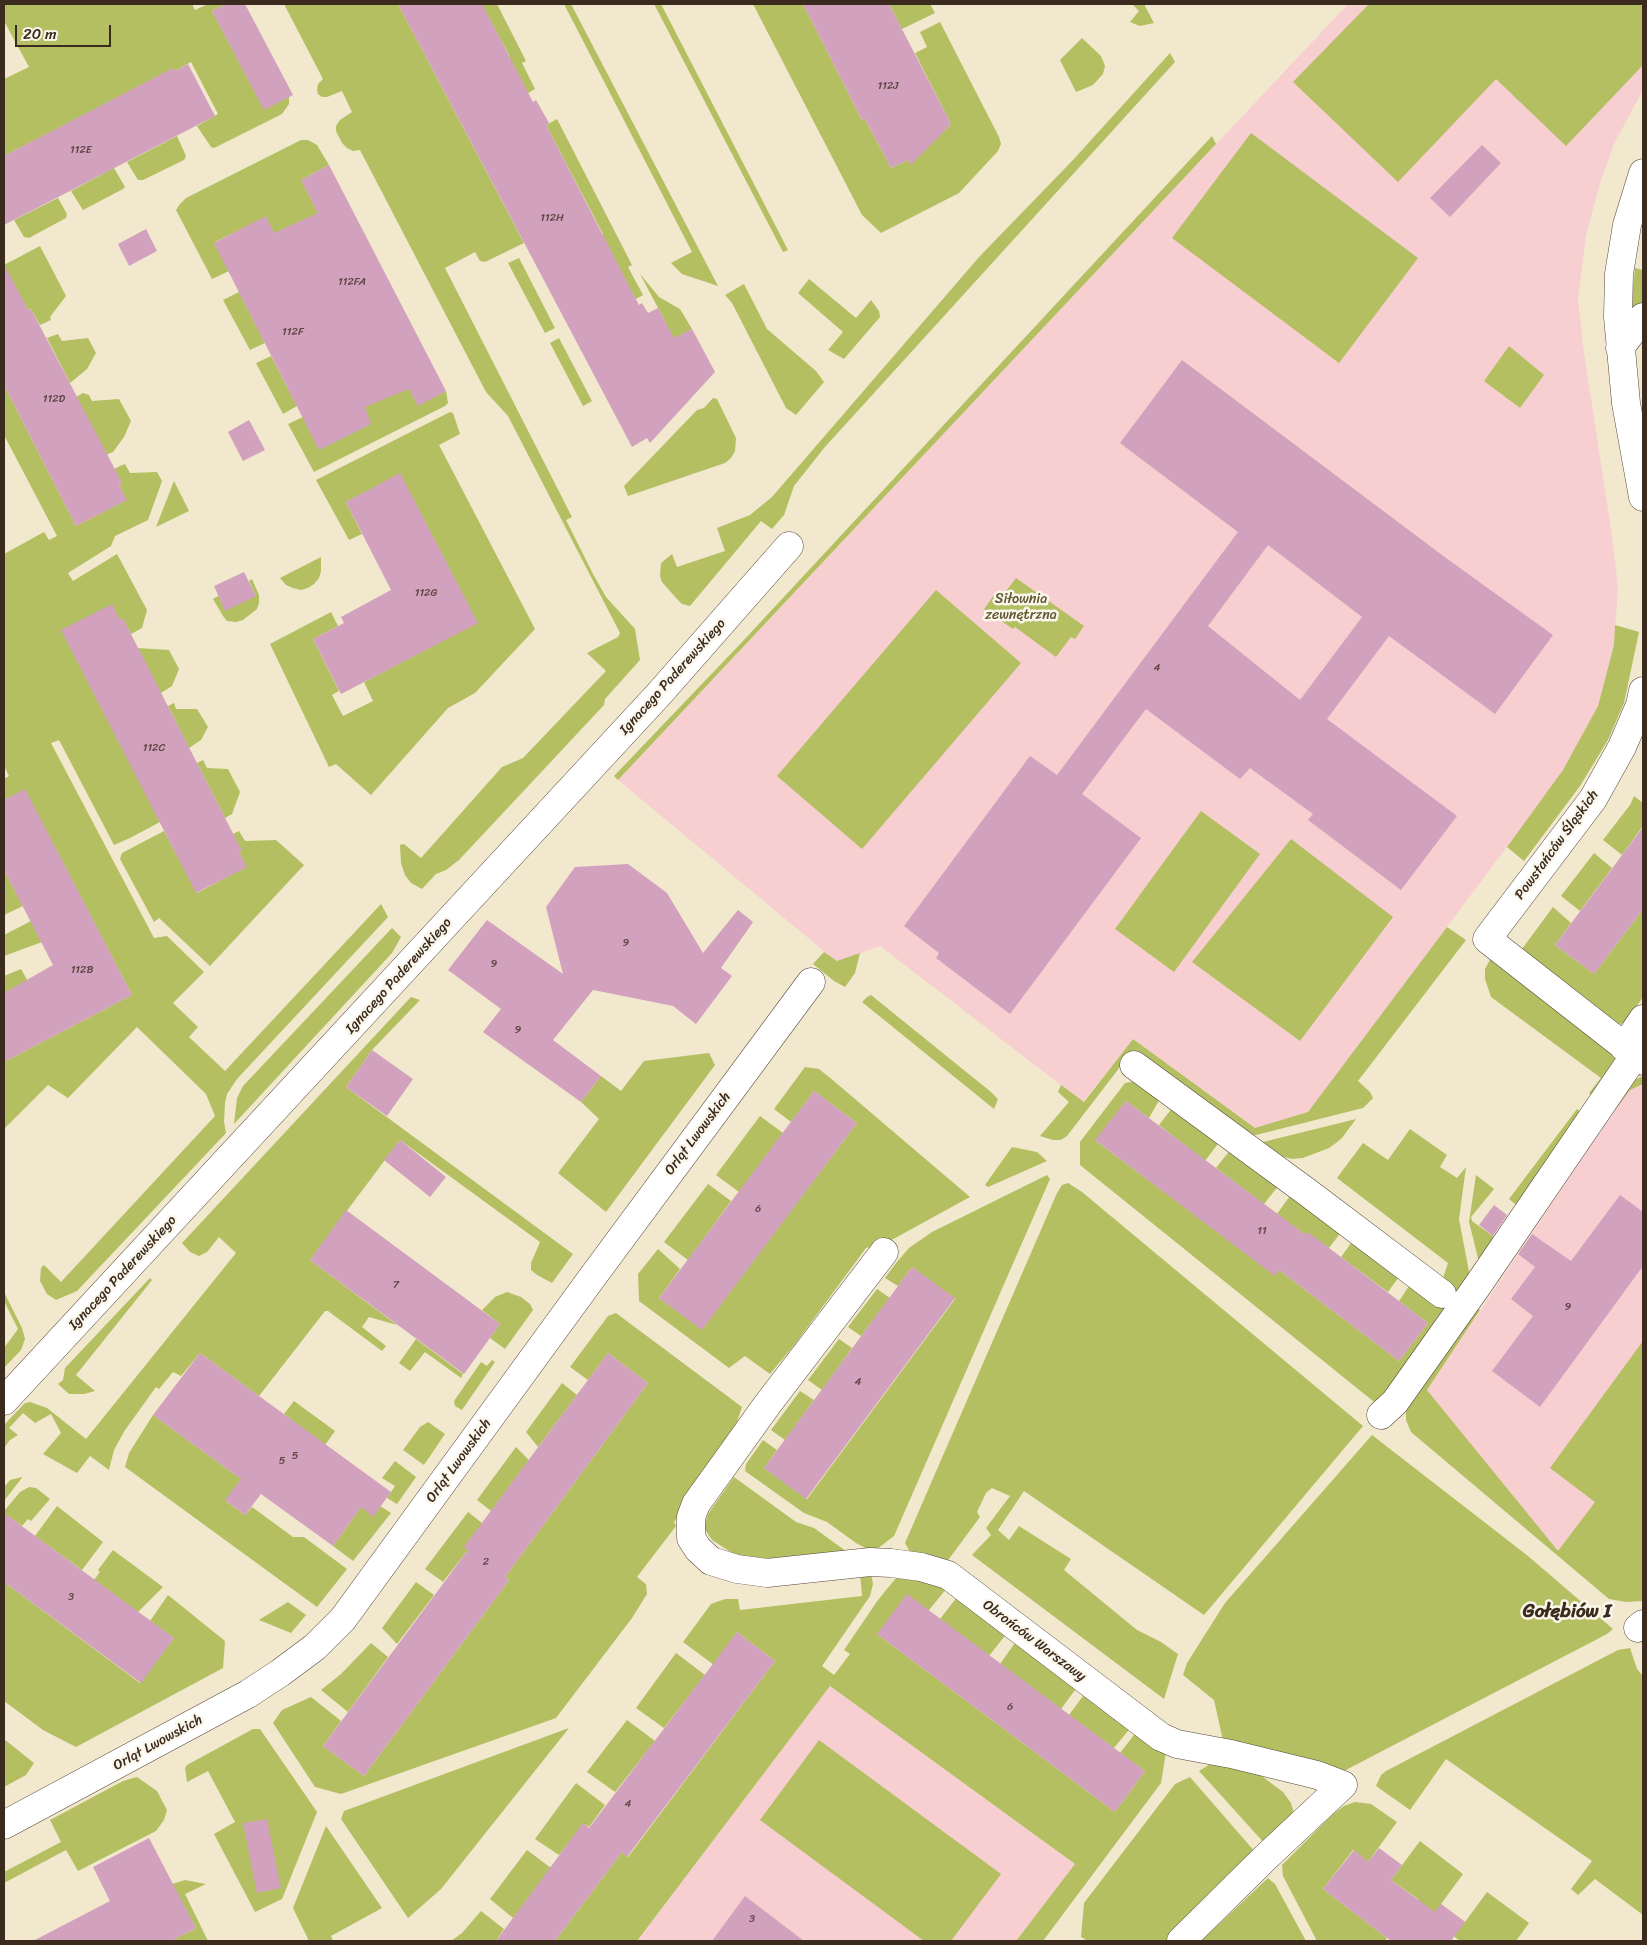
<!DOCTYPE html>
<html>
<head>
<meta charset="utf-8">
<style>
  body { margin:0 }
  #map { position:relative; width:1647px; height:1945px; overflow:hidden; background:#f2e8ce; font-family:Sriracha,sans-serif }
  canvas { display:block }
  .frame { position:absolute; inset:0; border:5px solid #3b2a1e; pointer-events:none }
  .scale { position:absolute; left:15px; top:25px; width:96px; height:22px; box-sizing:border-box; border:2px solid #3b2a1e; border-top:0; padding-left:6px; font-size:15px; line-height:18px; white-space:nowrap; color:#3b2a1e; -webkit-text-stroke:4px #fbf7ec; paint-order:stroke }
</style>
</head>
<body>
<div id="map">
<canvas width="1647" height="1945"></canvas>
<div class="frame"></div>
<div class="scale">20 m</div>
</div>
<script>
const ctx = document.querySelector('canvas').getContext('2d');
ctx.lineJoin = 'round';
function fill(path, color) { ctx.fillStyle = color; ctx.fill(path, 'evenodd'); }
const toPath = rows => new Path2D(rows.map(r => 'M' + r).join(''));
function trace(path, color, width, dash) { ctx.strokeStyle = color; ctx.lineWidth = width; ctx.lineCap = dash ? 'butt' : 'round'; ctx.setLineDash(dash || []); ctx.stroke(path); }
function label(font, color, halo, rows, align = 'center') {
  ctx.font = font + ' Sriracha,sans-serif'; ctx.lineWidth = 5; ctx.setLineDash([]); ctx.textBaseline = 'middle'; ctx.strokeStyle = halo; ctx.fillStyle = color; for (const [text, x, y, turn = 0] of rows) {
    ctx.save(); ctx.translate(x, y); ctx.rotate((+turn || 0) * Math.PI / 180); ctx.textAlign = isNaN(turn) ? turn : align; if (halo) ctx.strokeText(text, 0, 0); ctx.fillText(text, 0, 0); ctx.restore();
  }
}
const built = toPath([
  [1348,4,1643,4,1643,90,1614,144,1600,183,1586,236,1578,298,1583,346,1611,529,1618,586,1614,645,1598,706,1562,773,1308,1113,1255,1128,1133,1039,1083,1102,880,946,837,962,618,780],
  [1643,1084,1643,1437,1558,1552,1427,1390,1628,1090],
  [830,1686,1075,1864,1016,1941,637,1941]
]);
const green = toPath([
  [4,4,192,4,195,10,208,4,226,4,212,11,264,109,289,97,289,104,282,114,214,148,211,147,197,126,218,114,191,62,175,71,173,69,4,156,4,79,29,67,4,21],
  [284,4,398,4,524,243,485,262,480,261,475,252,445,268,572,517,566,520,593,574,606,597,635,629,640,660,605,699,604,705,459,860,446,870,436,874,422,889,411,883,405,875,401,863,400,845,404,844,421,858,502,767,523,758,606,671,587,653,618,637,620,633,508,416,486,392,360,150,353,151,347,148,342,143,336,131,336,126,340,120,352,112,342,91,327,97,322,97,318,94,317,90,318,84,323,79],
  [476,4,497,4,526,61,522,63,535,89,528,93,506,60,510,57,484,9,480,11],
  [564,4,571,4,718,286,682,274,671,263,692,252],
  [654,4,661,4,788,250,783,252],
  [753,4,803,4,862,120,865,119,891,168,908,160,911,164,951,124,915,53,927,47,920,32,940,22,999,137,1001,144,998,151,959,193,881,233,862,215],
  [889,4,930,4,935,13,902,29],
  [1132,4,1144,4,1154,23,1140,26,1130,22,1139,11],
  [1369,4,1640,4,1643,7,1643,65,1566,146,1496,79,1398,182,1293,82],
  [1082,38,1101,56,1105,66,1103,74,1093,85,1076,92,1060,60],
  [1170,53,1175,62,824,448,794,486,784,515,772,529,761,521,690,606,682,604,677,599,662,582,660,576,661,563,672,554,677,567,725,551,717,528,750,515,772,497,980,256,1073,160],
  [557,119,632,265,628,267,643,295,636,299,598,237,603,234,546,125],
  [1251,133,1418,258,1339,363,1172,238],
  [177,136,186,156,184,160,143,180,138,180,127,162],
  [1212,136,1216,144,618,780,614,776,743,641],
  [301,140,308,140,317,145,329,165,301,180,418,405,446,391,448,403,445,406,314,472,288,424,303,417,277,232,274,233,266,217,215,242,229,271,212,279,176,210,180,204,186,198],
  [114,168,125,187,123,189,83,210,71,191],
  [58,198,67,214,66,218,29,238,24,237,14,220],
  [40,246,66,296,50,317,51,320,40,325,31,309,28,310,20,296,4,304,4,265],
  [519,258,555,328,545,333,508,263],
  [1635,268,1643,270,1643,302,1633,315,1632,300],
  [640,274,659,297,680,309,692,329,661,346,666,323],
  [809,279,856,318,871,300,879,311,880,317,844,359,828,350,843,332,798,293],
  [744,284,767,329,816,371,824,382,796,415,786,408,732,303,725,295],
  [239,292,265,343,250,350,223,300],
  [58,334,62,341,88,338,96,353,87,369,70,383,47,338],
  [559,338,592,401,583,406,550,343],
  [1509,346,1544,375,1520,408,1484,381],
  [271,356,297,406,283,414,256,363],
  [4,385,76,526,126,500,119,485,122,483,114,469,120,466,125,464,130,473,157,472,162,481,148,520,115,536,111,546,68,573,73,581,117,554,147,610,142,628,131,634,123,619,120,620,160,822,130,838,114,845,59,740,51,743,154,938,167,936,204,972,173,1003,198,1027,189,1037,225,1071,381,904,388,917,237,1079,227,1094,225,1103,224,1122,226,1133,77,1291,56,1300,47,1294,40,1281,41,1268,44,1265,61,1282,215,1116,206,1094,137,1027,68,1098,48,1085,4,1129,4,1062,132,995,25,790,4,800,4,779,9,776,4,766,4,554,44,532,49,540,57,536,4,435],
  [83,393,89,395,92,401,119,399,131,421,124,437,113,452,106,455,76,397],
  [713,398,717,399,736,438,735,451,731,458,725,463,628,496,624,486,697,410,704,408],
  [450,412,453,413,460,434,439,445,535,629,475,693,448,708,371,795,336,764,329,767,270,644,331,612,338,626,313,639,339,691,332,695,343,716,373,701,364,682,477,623,400,474,346,502,362,534,349,540,316,480],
  [174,481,189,511,156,527],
  [321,557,321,571,319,578,314,584,308,588,301,590,293,588,286,585,280,578],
  [1016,578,1084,626,1075,639,1071,637,1056,657,1015,627,1013,629,984,609,997,591,1003,595],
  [252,579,259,595,259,603,257,609,243,620,236,622,227,621,223,616,213,599,218,596,256,596,249,581],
  [936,590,1021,663,862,849,777,776],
  [1615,625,1639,632,1624,703,1608,740,1580,786,1524,861,1507,847,1563,770,1598,706,1614,645],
  [137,648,169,650,179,669,172,686,161,693],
  [174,703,176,709,197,709,208,727,201,740,189,748,168,706],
  [203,760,207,768,228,769,240,792,232,814,225,818,197,763],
  [1634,796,1643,803,1643,826,1622,855,1603,840,1630,805],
  [1201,811,1260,854,1174,972,1115,929],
  [164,831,197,893,246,867,239,852,241,851,233,834,239,831,245,841,276,840,304,865,210,966,159,918,154,922,120,859,122,853],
  [1291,839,1393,917,1300,1041,1192,962],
  [1594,853,1612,868,1580,911,1561,896],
  [4,870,23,906,4,915],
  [1553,907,1571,923,1555,945,1594,974,1643,909,1643,997,1626,1022,1613,1026,1519,953],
  [31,921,42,942,4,956,4,935],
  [1447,927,1466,940,1358,1081,1370,1092,1373,1098,1363,1108,1252,1136,1133,1050,1067,1136,1061,1140,1053,1140,1040,1136,1069,1102,1058,1092,1061,1085,1084,1102,1133,1039,1255,1128,1308,1112],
  [392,928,401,937,392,953,234,1124,237,1098,243,1086],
  [824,952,837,961,860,953,855,973,845,987,834,981,813,964],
  [1492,956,1618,1054,1617,1064,1597,1100,1589,1093,1601,1078,1491,997,1485,979,1485,969],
  [21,969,30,985,14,988,4,993,4,976],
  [871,995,991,1092,998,1099,994,1109,862,1002,867,997],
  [411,997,420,1000,372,1050,346,1087,573,1254,552,1283,537,1275,531,1270,531,1263,540,1242,400,1140,310,1260,397,1325,369,1317,362,1327,386,1346,382,1351,328,1311,325,1311,259,1396,200,1353,181,1376,173,1372,159,1389,156,1387,125,1430,114,1450,109,1470,90,1456,77,1473,43,1454,61,1433,51,1414,35,1423,23,1413,9,1428,18,1435,10,1440,4,1448,4,1425,25,1403,30,1402,47,1408,86,1439,236,1253,219,1237,207,1252,199,1256,190,1252,182,1243],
  [709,1053,715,1065,606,1212,558,1173,599,1119,581,1102,601,1076,621,1091,644,1061],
  [805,1067,819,1069,835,1082,970,1197,886,1243,866,1248,795,1344,770,1374,745,1356,729,1368,639,1301,638,1274,658,1249,680,1269,659,1298,702,1329,857,1123,814,1091,791,1122,774,1109],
  [1643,1076,1643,1084,1630,1090,1615,1110,1610,1105,1634,1080],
  [1144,1080,1162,1095,1149,1118,1126,1101,1096,1141,1275,1275,1279,1270,1399,1361,1428,1323,1399,1301,1411,1283,1451,1313,1382,1404,1373,1401,1080,1165,1080,1142,1125,1083],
  [1173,1107,1220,1141,1205,1161,1159,1125],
  [1577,1109,1585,1116,1521,1209,1509,1199],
  [760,1116,783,1133,739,1192,716,1175],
  [1356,1119,1342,1138,1336,1143,1329,1148,1303,1158,1292,1159,1284,1157,1263,1142],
  [1410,1129,1447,1155,1440,1167,1457,1178,1466,1167,1459,1219,1470,1277,1463,1295,1442,1281,1448,1263,1337,1178,1363,1143,1388,1160],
  [1012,1147,1037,1152,1047,1161,988,1187,985,1185],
  [1231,1149,1279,1185,1264,1204,1216,1168],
  [1047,1175,1050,1179,894,1536,877,1549,869,1550,856,1543,827,1522,804,1513,745,1471,746,1464,763,1440,777,1450,764,1468,807,1499,955,1299,912,1267,898,1286,885,1278,896,1263,909,1248,932,1232],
  [1476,1175,1494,1189,1471,1217,1472,1221,1498,1240,1481,1270,1469,1222],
  [1068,1183,1082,1192,1363,1426,1204,1615,1024,1491,998,1530,1009,1540,1019,1526,1071,1559,1064,1570,1137,1630,1161,1642,1178,1654,1164,1699,972,1555,991,1535,986,1528,1010,1496,992,1488,986,1493,977,1512,980,1517,943,1567,911,1554,905,1543,1057,1193,1062,1185],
  [708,1184,731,1201,688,1260,664,1242],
  [1292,1193,1342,1231,1329,1248,1308,1233,1306,1235,1277,1214],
  [1354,1239,1401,1274,1388,1292,1341,1257],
  [150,1278,152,1280,76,1375,95,1391,84,1394,69,1394,58,1384,63,1380,65,1368],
  [877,1289,890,1298,861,1336,848,1327],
  [4,1292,22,1328,25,1339,21,1350,4,1368,4,1348,18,1329,4,1301],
  [507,1292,521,1297,530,1304,533,1310,505,1349,490,1338,500,1324,482,1310,495,1297],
  [1476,1307,1480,1310,1427,1390,1558,1551,1595,1502,1550,1468,1643,1341,1643,1601,1626,1602,1609,1599,1411,1432,1406,1420,1406,1409],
  [616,1313,742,1407,730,1442,674,1522,676,1526,637,1577,646,1584,647,1594,632,1618,556,1718,341,1794,315,1787,273,1723,282,1710,311,1697,341,1721,323,1746,364,1776,509,1580,505,1577,648,1383,608,1353,588,1380,570,1367,608,1316],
  [416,1339,463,1374,461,1378,425,1352,410,1371,399,1363],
  [839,1339,852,1348,822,1390,808,1380],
  [492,1360,495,1362,462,1410,455,1406,454,1401,481,1362,487,1366],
  [562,1383,577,1395,538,1447,526,1432],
  [800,1391,814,1400,785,1440,771,1430],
  [294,1401,335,1431,325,1445,284,1414],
  [153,1415,248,1484,226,1501,245,1515,252,1507,293,1537,304,1537,347,1569,317,1607,125,1467,129,1453],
  [428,1422,445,1434,424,1465,403,1450,420,1427],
  [1372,1435,1528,1556,1613,1629,1607,1634,1342,1772,1224,1745,1214,1700,1183,1675,1187,1663,1225,1603],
  [516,1447,529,1460,491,1511,477,1500],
  [395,1461,416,1477,397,1504,387,1498,395,1486,382,1478],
  [22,1477,21,1479,4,1501,4,1487,10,1480],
  [734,1477,796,1522,814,1528,850,1554,764,1562,734,1554,712,1540,704,1528,708,1514],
  [29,1487,36,1488,50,1499,31,1521,28,1519,22,1526,5,1514,4,1515,4,1511,20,1492],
  [57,1506,103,1542,82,1570,35,1536],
  [380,1506,391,1513,353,1561,333,1546,361,1507],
  [468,1512,482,1523,468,1550,443,1582,425,1569],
  [113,1550,163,1587,138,1612,94,1580,100,1572,98,1570],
  [860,1573,871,1574,873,1584,870,1596,822,1666,834,1675,850,1654,844,1650,878,1600,896,1578,928,1582,947,1588,929,1610,877,1634,1115,1812,1145,1771,1120,1753,1137,1731,1166,1752,1161,1783,1043,1941,1016,1941,1075,1864,830,1686,637,1941,555,1941,622,1852,628,1857,775,1661,737,1632,714,1665,683,1642,711,1604,725,1599,738,1599,740,1610,862,1596],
  [4,1582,140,1683,174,1638,150,1621,168,1595,225,1641,223,1668,76,1747,43,1730,4,1701],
  [416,1582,434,1595,397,1644,382,1628],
  [958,1596,1007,1633,989,1656,940,1619],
  [288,1602,306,1615,291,1633,259,1620],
  [1017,1640,1078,1686,1061,1709,1000,1664],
  [371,1643,388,1657,348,1712,321,1690,341,1674],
  [1630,1648,1637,1669,1643,1676,1643,1915,1595,1879,1578,1895,1571,1889,1592,1861,1446,1759,1410,1810,1376,1786,1381,1775,1386,1771,1618,1650],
  [676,1653,705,1675,664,1728,636,1708],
  [1086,1692,1132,1726,1114,1748,1069,1715],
  [627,1720,655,1741,615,1792,587,1772],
  [569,1728,441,1889,408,1918,341,1819,344,1811],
  [253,1729,260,1729,317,1812,282,1899,255,1912,214,1834,235,1822,208,1771,187,1782,185,1768,187,1765],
  [4,1739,34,1763,26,1775,4,1787],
  [819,1740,1001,1874,951,1941,924,1941,760,1820],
  [1217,1760,1255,1771,1283,1792,1291,1803,1295,1817,1266,1845,1199,1771],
  [137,1777,157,1791,167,1810,164,1820,156,1831,78,1871,66,1850,4,1883,4,1872,61,1842,50,1820,123,1781],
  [1190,1777,1256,1853,1167,1941,1088,1941,1081,1937,1084,1903,1175,1784],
  [576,1783,605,1805,589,1827,584,1824,559,1855,535,1839],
  [1355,1802,1371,1804,1397,1822,1368,1862,1353,1850,1323,1889,1387,1938,1385,1941,1317,1941,1283,1876,1282,1865,1332,1815,1344,1806],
  [326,1826,382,1908,331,1936,333,1941,309,1941,293,1908],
  [1420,1841,1463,1874,1441,1904,1465,1922,1487,1892,1529,1923,1516,1941,1460,1941,1414,1906,1418,1899,1391,1880],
  [527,1850,551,1868,513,1918,490,1899],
  [1268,1878,1275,1884,1306,1941,1201,1941],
  [185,1880,206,1884,185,1894,208,1941,171,1941,196,1928,172,1884],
  [481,1911,504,1929,496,1941,451,1941,462,1933]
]);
const building = toPath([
  [226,4,245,4,293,95,264,110,212,11],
  [398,4,482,4,533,102,536,100,549,123,546,125,639,305,642,303,648,313,658,308,674,338,692,329,715,372,650,443,647,438,632,447],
  [803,4,889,4,951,124,911,165,908,160,891,168,865,119,862,120],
  [188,64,215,116,4,225,4,156,173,68,175,71],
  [1482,145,1501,163,1450,217,1430,198],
  [329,165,446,391,418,406,409,389,365,407,371,424,319,450,214,243,266,216,274,233,318,213,301,180],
  [146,229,157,251,129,266,118,244],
  [4,264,28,310,31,309,107,454,122,483,119,485,127,500,76,526,4,385],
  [1182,360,1446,558,1553,635,1495,714,1389,636,1327,719,1457,816,1401,890,1308,820,1313,814,1250,768,1240,779,1146,709,1082,794,1141,838,1010,1014,936,958,939,953,904,926,1030,756,1057,775,1238,532,1120,443],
  [1268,545,1362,617,1300,700,1208,626],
  [249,420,265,450,243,461,228,432],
  [400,473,478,623,341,694,313,639,344,623,341,617,391,590,346,502],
  [244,572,256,596,225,611,214,586],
  [112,604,120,620,123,618,131,634,242,851,239,852,247,867,196,893,61,630],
  [25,789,132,995,4,1062,4,993,53,965,4,870,4,800],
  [1643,827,1643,909,1594,974,1555,945],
  [628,864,667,893,703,953,738,910,753,922,721,968,732,976,696,1024,673,1006,593,990,553,1040,601,1076,581,1102,483,1032,501,1009,448,970,487,920,563,974,546,907,575,867],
  [372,1050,413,1079,387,1116,346,1087],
  [814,1091,857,1123,702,1330,659,1298],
  [1126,1101,1306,1235,1308,1232,1428,1323,1399,1361,1279,1270,1275,1276,1095,1140],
  [400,1140,446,1177,430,1197,384,1160],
  [1620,1195,1643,1212,1643,1266,1540,1407,1492,1371,1533,1316,1511,1299,1535,1267,1518,1254,1532,1234,1571,1261],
  [1494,1205,1507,1215,1493,1236,1479,1225],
  [346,1210,500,1324,464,1374,310,1260],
  [912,1267,955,1298,806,1499,764,1468],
  [200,1353,391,1492,373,1517,361,1507,333,1546,261,1494,245,1515,225,1500,241,1479,153,1415],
  [608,1353,648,1383,505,1577,509,1580,364,1776,323,1746,468,1550,464,1547],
  [4,1513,174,1638,141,1683,4,1582],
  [907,1594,1145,1771,1115,1812,877,1634],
  [737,1632,775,1661,627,1857,622,1852,555,1941,496,1941,583,1823,589,1828],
  [267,1819,281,1888,257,1893,243,1823],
  [149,1838,196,1928,171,1941,33,1941,110,1901,93,1867],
  [1379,1848,1402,1865,1391,1880,1435,1912,1441,1904,1465,1922,1451,1941,1391,1941,1323,1889,1354,1850,1368,1862],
  [745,1896,804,1941,712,1941]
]);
const street = toPath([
  [1643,173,1627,225,1619,274,1618,317,1626,403,1643,497],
  [1620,348,1643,317],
  [1643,691,1640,705,1622,747,1593,799,1487,939,1643,1061],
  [1624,1047,1643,1019],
  [1134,1065,1307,1192,1442,1294],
  [884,1252,767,1405,696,1504,691,1517,691,1538,698,1549,711,1561,737,1569,767,1573,870,1562,891,1563,921,1567,948,1575,1161,1737,1177,1744,1231,1754,1317,1775,1343,1785,1266,1857,1181,1941],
  [4,1401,659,694,789,546],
  [1381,1415,1395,1402,1478,1285,1635,1055],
  [1638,1628,1643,1624],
  [4,1825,248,1694,280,1673,315,1647,343,1619,591,1279,811,982]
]);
const numberNames = [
  ["112J",888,86],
  ["112E",81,150],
  ["112H",552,218],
  ["112FA",352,282],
  ["112F",293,332],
  ["112D",54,399],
  ["112G",426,593],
  ["4",1157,668],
  ["112C",154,748],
  ["9",626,943],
  ["9",494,964],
  ["112B",82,970],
  ["9",518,1030],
  ["6",758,1209],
  ["11",1262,1231],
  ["7",396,1285],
  ["9",1568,1307],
  ["4",858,1382],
  ["5",295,1456],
  ["5",282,1461],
  ["2",486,1562],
  ["3",71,1597],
  ["6",1010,1707],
  ["4",628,1804],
  ["3",752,1919]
];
const parkNames = [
  ["Siłownia",1021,599],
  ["zewnętrzna",1021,615]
];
const streetNames = [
  ["Ignacego Paderewskiego",673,677,-48],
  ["Powstańców Śląskich",1557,845,-54],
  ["Ignacego Paderewskiego",399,976,-48],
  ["Orląt Lwowskich",698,1134,-53],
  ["Ignacego Paderewskiego",123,1273,-47],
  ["Orląt Lwowskich",459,1461,-54],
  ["Obrońców Warszawy",1034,1641,37],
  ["Orląt Lwowskich",158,1743,-29]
];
const districtNames = [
  ["Gołębiów I",1567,1612]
];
fill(built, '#f7cfd0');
fill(green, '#b3bf61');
fill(building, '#d2a1bd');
trace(street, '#564638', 29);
trace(street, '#fff', 28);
label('11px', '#614846', null, numberNames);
label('14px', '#5f5732', '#fbf7ec', parkNames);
label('14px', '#3b2a1e', '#fbf7ec', streetNames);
label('bold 19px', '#3b2a1e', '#fbf7ec', districtNames);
</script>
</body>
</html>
